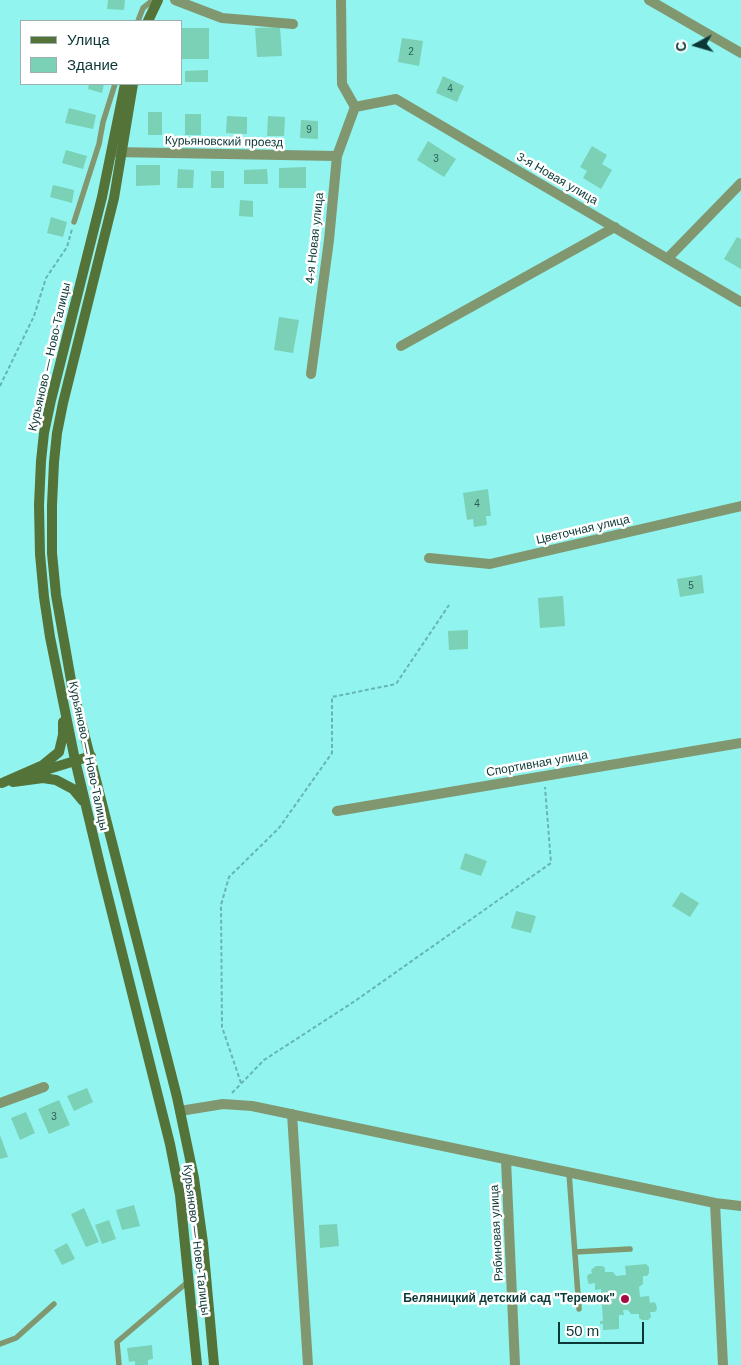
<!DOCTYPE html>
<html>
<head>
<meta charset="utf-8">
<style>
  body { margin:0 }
  #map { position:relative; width:741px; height:1365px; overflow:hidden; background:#91f4ef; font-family:Arial,sans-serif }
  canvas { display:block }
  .legend { position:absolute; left:20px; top:20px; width:162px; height:65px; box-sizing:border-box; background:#fff; border:1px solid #9dafaf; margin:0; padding:6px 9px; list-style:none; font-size:15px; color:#0b3836 }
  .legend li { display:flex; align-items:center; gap:10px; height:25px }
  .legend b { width:25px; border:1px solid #9dafaf }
  .north { position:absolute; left:671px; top:20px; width:50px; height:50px; -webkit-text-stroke:4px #fff; paint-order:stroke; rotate:264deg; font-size:14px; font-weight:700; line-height:20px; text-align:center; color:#0b3836 }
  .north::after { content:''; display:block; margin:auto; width:18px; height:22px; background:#0b3836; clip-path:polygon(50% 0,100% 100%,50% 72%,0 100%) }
  .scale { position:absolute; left:558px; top:1322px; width:86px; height:22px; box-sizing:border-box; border:2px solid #0b3836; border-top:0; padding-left:6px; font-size:15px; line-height:18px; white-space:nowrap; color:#0b3836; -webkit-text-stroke:4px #fff; paint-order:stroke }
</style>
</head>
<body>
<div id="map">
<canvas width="741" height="1365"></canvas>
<ul class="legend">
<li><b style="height:6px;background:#547338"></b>Улица</li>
<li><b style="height:14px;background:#7ad1b6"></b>Здание</li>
</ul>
<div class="north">С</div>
<div class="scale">50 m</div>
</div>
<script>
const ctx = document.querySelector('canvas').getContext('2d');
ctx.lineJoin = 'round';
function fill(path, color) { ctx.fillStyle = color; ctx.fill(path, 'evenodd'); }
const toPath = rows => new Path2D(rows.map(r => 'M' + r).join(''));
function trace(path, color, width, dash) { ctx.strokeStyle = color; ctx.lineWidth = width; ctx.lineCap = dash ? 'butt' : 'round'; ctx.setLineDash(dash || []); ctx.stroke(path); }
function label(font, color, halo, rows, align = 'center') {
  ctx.font = font + ' Arial,sans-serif'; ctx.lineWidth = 5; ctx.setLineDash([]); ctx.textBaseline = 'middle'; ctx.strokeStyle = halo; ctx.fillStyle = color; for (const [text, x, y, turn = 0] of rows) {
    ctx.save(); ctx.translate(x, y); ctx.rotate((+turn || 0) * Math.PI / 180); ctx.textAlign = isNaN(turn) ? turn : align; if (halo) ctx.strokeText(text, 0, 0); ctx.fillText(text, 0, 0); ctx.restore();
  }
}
const building = toPath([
  [108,0,125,0,124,10,107,9],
  [280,27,282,56,257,57,255,28],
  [182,28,209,28,209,59,182,59],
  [402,38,423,41,419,66,398,62],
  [208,70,208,82,185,82,185,71],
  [443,76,464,86,457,102,436,93],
  [89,84,104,84,102,93,88,89],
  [69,108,96,115,93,129,65,123],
  [148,112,162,112,162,135,148,135],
  [185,114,201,114,201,135,185,135],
  [227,116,247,117,247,134,226,133],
  [268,116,285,117,284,136,267,136],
  [301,120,318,121,318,139,300,138],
  [428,141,456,159,444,177,417,160],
  [592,146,607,155,602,164,612,170,601,189,583,178,587,171,580,167],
  [66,150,87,156,83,169,62,163],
  [136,165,160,165,160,185,136,186],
  [306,167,306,188,279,188,279,168],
  [178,169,194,170,193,188,177,188],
  [267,169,268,184,244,184,244,170],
  [211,171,224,171,224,188,211,188],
  [53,185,74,190,72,203,50,197],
  [240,200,253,201,253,217,239,216],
  [51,217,67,222,63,237,47,233],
  [737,237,741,239,741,269,724,259],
  [279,317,299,320,293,353,274,350],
  [488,489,491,516,486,516,487,525,474,527,473,519,467,520,463,493],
  [702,575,704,593,680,597,677,579],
  [563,596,565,626,540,628,538,598],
  [468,630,468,649,449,650,448,631],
  [465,853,487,861,481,876,460,869],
  [681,892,699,903,690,917,672,906],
  [516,911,536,916,531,933,511,928],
  [87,1088,93,1102,74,1111,67,1096],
  [59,1100,70,1125,49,1134,38,1109],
  [26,1112,35,1133,20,1140,11,1118],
  [0,1135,8,1157,0,1159],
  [134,1205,140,1226,122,1230,116,1210],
  [84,1208,99,1242,86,1247,71,1214],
  [109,1220,116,1239,102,1244,95,1225],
  [337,1224,339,1246,320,1248,319,1225],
  [67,1243,75,1259,62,1265,54,1250],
  [646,1264,649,1267,649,1273,647,1276,643,1276,643,1284,639,1287,640,1297,649,1296,650,1303,654,1302,656,1304,657,1309,655,1312,650,1312,651,1317,648,1320,642,1320,639,1318,639,1314,631,1314,628,1310,623,1310,624,1315,619,1315,619,1329,603,1330,603,1324,600,1324,600,1321,603,1321,601,1289,595,1290,595,1283,589,1284,588,1282,587,1276,589,1274,594,1273,592,1273,591,1270,596,1266,602,1266,605,1268,605,1272,613,1272,616,1276,626,1275,625,1266],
  [152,1345,153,1359,148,1360,148,1365,135,1365,135,1361,129,1362,127,1348]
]);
const path = toPath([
  [0,386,34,316,46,278,67,247,72,229],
  [241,1083,222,1027,221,905,229,877,279,828,332,753,332,697,396,684,449,605],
  [232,1093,264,1060,355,1001,551,863,545,787]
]);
const service = toPath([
  [138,21,143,8,153,0],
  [74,222,99,144,103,122,115,84],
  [569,1173,579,1309],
  [575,1252,630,1249],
  [0,1344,16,1338,54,1304],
  [119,1365,117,1342,190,1280]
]);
const minor = toPath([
  [175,0,222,18,293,24],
  [341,0,342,84,355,107],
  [649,0,741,53],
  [355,107,396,99,741,302],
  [113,152,337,156],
  [668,258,741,183],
  [401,346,615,227],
  [311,374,329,240,337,156,355,107],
  [429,558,490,564,741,506],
  [337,811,741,743],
  [0,1103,44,1087],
  [180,1111,223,1104,252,1106,715,1203,741,1206],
  [292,1114,308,1365],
  [506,1160,515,1365],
  [715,1203,723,1365]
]);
const secondary = toPath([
  [148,21,158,0],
  [125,84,102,197,51,400,44,433,41,461,39,505,40,554,44,597,50,637,75,760,102,873,170,1144,180,1195,197,1365],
  [133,84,114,198,63,403,57,433,54,462,52,505,52,553,56,595,72,686,177,1097,194,1178,203,1243,214,1365],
  [39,772,91,756],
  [13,782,43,778,56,780,73,789,83,801],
  [2,783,43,765,59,752,63,735,63,722]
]);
const markers = [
  [625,1299,5,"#a50c3f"]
];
const numberNames = [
  ["2",411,52],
  ["4",450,89],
  ["9",309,130],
  ["3",436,159],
  ["4",477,504],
  ["5",691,586],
  ["3",54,1117]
];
const streetNames = [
  ["Курьяновский проезд",224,142,1],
  ["3-я Новая улица",557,179,30],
  ["4-я Новая улица",315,238,-84],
  ["Курьяново — Ново-Талицы",50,357,-77],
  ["Цветочная улица",583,530,-13],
  ["Курьяново — Ново-Талицы",88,756,78],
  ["Спортивная улица",537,764,-10],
  ["Рябиновая улица",497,1233,-93],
  ["Курьяново — Ново-Талицы",196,1240,83]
];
const poiNames = [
  ["Беляницкий детский сад \"Теремок\"",615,1299]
];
fill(building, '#7ad1b6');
trace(path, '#65b6b2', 2, [4, 2.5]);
trace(service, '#819770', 5.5);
trace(minor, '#819770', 10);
trace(secondary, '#547338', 10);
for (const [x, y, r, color] of markers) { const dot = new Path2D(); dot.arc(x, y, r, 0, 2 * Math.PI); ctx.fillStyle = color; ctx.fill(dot); trace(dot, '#fff', 2); }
label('10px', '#275e56', null, numberNames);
label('12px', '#0b3836', '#fff', streetNames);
label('bold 12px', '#0b3836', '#fff', poiNames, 'right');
</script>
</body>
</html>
